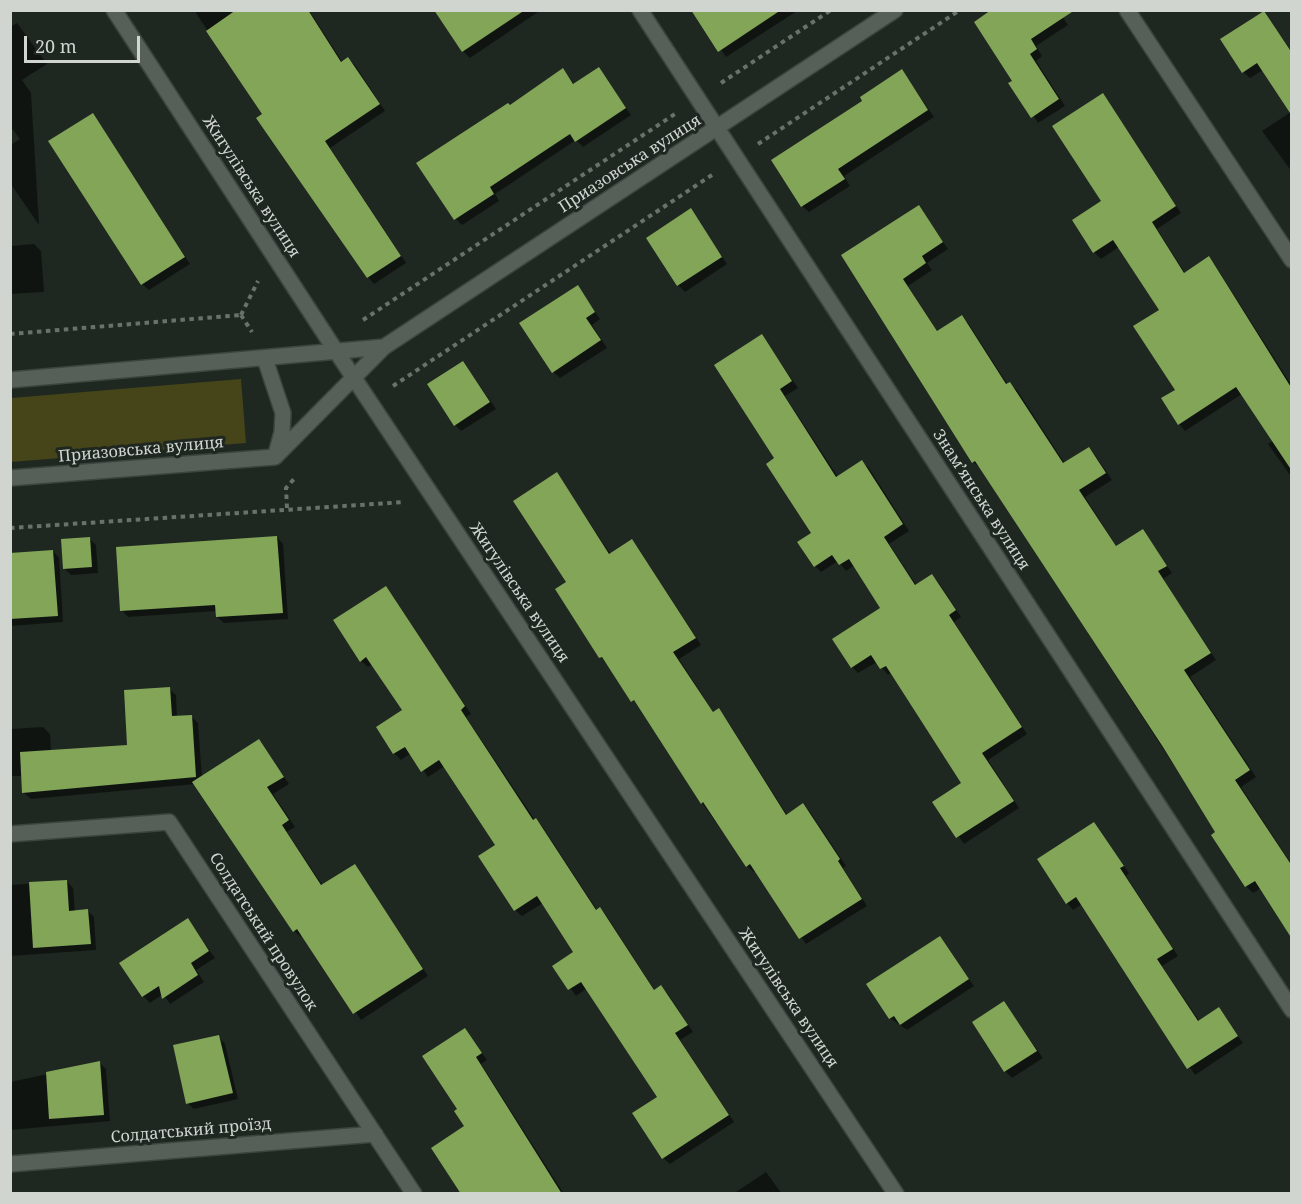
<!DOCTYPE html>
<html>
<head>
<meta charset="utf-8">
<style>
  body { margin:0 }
  #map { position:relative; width:1302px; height:1204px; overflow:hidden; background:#1f2721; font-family:"Noto Serif",serif }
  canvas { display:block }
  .frame { position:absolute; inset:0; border:12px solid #d0d5d0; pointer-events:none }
  .scale { position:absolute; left:24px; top:36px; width:116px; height:27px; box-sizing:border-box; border:3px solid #d0d5d0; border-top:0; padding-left:8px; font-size:18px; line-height:21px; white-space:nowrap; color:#d0d5d0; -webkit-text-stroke:4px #1f2721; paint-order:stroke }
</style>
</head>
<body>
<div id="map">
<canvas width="1302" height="1204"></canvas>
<div class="frame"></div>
<div class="scale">20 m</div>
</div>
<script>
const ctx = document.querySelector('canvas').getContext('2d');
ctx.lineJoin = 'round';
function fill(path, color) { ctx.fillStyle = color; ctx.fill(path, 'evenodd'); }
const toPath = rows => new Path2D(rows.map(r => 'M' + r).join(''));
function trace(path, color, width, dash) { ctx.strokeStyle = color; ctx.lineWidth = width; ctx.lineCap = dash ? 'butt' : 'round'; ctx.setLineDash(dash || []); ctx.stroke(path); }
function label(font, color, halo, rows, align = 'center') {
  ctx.font = font + ' "Noto Serif",serif'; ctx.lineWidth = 6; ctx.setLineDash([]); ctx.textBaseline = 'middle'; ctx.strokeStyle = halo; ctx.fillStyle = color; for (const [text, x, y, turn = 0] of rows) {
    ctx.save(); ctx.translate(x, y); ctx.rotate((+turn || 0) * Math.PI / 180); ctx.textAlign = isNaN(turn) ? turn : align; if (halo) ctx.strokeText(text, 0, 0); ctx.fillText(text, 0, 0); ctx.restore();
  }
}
const green = toPath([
  [241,379,246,443,11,462,11,398]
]);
const shadow = toPath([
  [194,10,309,10,343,63,348,59,355,65,385,111,330,148,406,263,374,284,368,277],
  [443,10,541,10,470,58,463,51],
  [693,10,797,11,726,57],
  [1058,10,1068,25,1036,46,1042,56,1036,61,1065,106,1038,123,976,22],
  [1264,13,1292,52,1292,172,1262,131,1291,112,1263,70,1250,78,1243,72],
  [17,23,47,64,22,80,31,93,39,225,10,183,10,145,20,139,10,126,10,27],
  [599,69,631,115,583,147,576,140,495,194,499,201,462,225,456,219,510,107,563,70,575,85],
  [902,71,934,117,844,176,850,186,809,212,802,206,864,102],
  [1102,95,1181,213,1157,229,1185,273,1209,258,1215,265,1292,386,1292,478,1268,444,1273,441,1242,394,1185,431,1179,424,1177,390,1161,310,1119,247,1101,259,1094,252,1103,201],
  [93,115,190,264,149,290,142,284],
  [918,207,948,249,927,263,932,270,908,286,938,332,962,317,968,323,1008,385,1010,384,1017,390,1065,464,1089,449,1095,455,1112,480,1085,497,1117,547,1143,531,1172,573,1163,579,1216,660,1190,677,1256,777,1241,787,1292,865,1292,936,1261,888,1253,893,1246,886,1213,835,1217,832,981,468,973,462,843,255],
  [690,210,727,264,685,292,678,285],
  [34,244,41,251,44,292,10,294,10,246],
  [578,287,600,319,592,325,607,348,560,378,553,372],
  [762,336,798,388,785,396,838,477,862,462,869,468,909,531,889,544,917,586,932,576,939,583,961,617,954,622,1027,734,988,760,1019,808,964,844,934,802,963,783,892,672,888,675,877,662,858,673,852,667,882,609,855,565,846,571,838,561,821,572,815,566,813,533,777,458],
  [463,362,496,409,461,431,455,425],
  [557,474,611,555,631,541,638,548,701,645,679,659,714,713,719,710,725,717,787,815,803,805,810,812,846,866,843,868,867,906,806,944,756,871,754,872,747,866,702,803,639,707,601,657,568,582],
  [277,537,283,544,288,619,224,623,217,617,217,611,128,617,122,610],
  [89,538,96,545,98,573,71,575,64,568],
  [53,551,59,558,63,622,10,626,10,554],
  [386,588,471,714,466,717,535,820,542,826,597,910,600,909,606,915,655,991,661,987,668,994,693,1032,680,1040,734,1122,670,1164,663,1158,659,1097,587,988,576,996,554,966,575,953,543,903,522,916,515,910,497,845,445,766,428,777,411,753,401,760,394,753,404,710,373,664,368,667,361,661],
  [169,689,176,695,177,717,191,716,198,723,202,778,259,741,289,784,273,794,295,827,287,832,323,886,354,865,428,976,361,1020,303,935,301,937,294,931,196,784,31,799,24,793,23,776,10,776,10,729,43,727,50,734,51,751,129,747],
  [1094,824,1129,873,1126,876,1178,956,1162,966,1200,1022,1219,1009,1243,1043,1195,1075,1082,904,1073,910,1067,903],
  [67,881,73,888,75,912,88,911,94,917,96,950,10,956,10,885],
  [187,920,215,958,196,970,204,982,170,1004,163,994,150,1003,143,996],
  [940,938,974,986,907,1030,890,1018,868,984],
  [1004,1003,1043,1058,1012,1078,1005,1071],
  [465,1030,487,1060,481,1064,564,1194,463,1194,466,1127,459,1109],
  [219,1037,225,1044,238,1099,194,1109,187,1103],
  [100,1063,106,1069,110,1121,10,1130,10,1082],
  [766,1172,782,1194,733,1194]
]);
const building = toPath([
  [236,10,308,10,341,62,348,57,380,104,325,141,401,256,367,278,256,118,262,114,206,31],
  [434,10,525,10,462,52],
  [691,10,781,10,718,52],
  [991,10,1075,10,1031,39,1037,49,1030,54,1059,99,1031,118,1008,83,1012,81,974,22],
  [1264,11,1292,53,1292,116,1257,63,1242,73,1220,39],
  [599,67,626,108,575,142,570,134,490,187,494,194,454,220,416,163,508,103,510,105,563,68,573,84],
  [902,69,928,110,838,169,845,179,801,207,771,160,862,101,860,97],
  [1103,93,1176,206,1152,222,1184,273,1209,256,1292,389,1292,471,1236,387,1178,425,1161,398,1175,390,1133,326,1159,310,1113,240,1093,253,1072,220,1101,201,1052,126],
  [93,113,185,257,141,285,48,141],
  [919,205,943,242,922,256,926,263,903,279,937,331,962,315,1006,384,1010,382,1063,463,1089,447,1106,473,1079,490,1116,546,1143,529,1167,566,1158,571,1211,653,1184,670,1250,770,1235,780,1292,866,1292,939,1255,881,1245,887,1211,835,1215,832,1163,747,975,461,972,463,841,255],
  [691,208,722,257,677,286,646,238],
  [578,285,595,312,586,318,601,340,552,373,519,323],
  [762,334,792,381,780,389,836,477,862,460,903,524,884,537,915,585,932,574,956,610,949,615,1022,727,982,753,1014,801,956,838,932,802,961,783,886,666,880,669,871,655,851,668,832,639,880,608,849,559,839,565,832,555,814,567,797,542,811,533,766,464,774,458,714,365],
  [463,361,490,402,454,426,427,384],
  [557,472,609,554,632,539,696,638,673,652,713,712,719,708,786,815,803,803,840,859,838,861,862,899,799,939,750,864,746,867,703,802,701,804,634,700,631,702,602,657,599,658,555,589,566,582,513,501],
  [277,536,283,613,216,617,215,605,120,611,116,547],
  [90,537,92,567,63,569,61,539],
  [53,550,58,616,10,619,10,553],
  [386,586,465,706,461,710,533,820,536,818,596,910,600,907,654,990,661,985,688,1025,675,1033,729,1115,662,1159,632,1113,657,1097,581,982,568,990,552,966,573,952,537,896,514,911,478,856,495,845,439,760,421,772,405,747,393,754,376,727,402,710,366,657,360,662,333,620],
  [170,687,172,716,192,715,196,777,22,793,20,752,127,745,124,690],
  [259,739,284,777,267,787,289,820,282,825,321,885,355,864,423,969,353,1014,297,929,293,932,192,782],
  [1094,822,1124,866,1120,868,1173,949,1157,959,1198,1021,1219,1007,1238,1036,1187,1069,1076,897,1066,904,1037,859],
  [67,880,69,911,88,909,91,944,33,948,29,882],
  [188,918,209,951,191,963,198,975,162,999,159,986,142,997,119,963],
  [940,936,969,979,900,1025,894,1016,889,1019,866,984],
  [1004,1001,1037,1051,1004,1072,972,1022],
  [465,1028,482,1053,476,1057,562,1194,461,1194,431,1148,464,1126,454,1111,457,1109,422,1056],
  [219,1035,233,1093,186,1104,173,1045],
  [100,1061,104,1115,49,1119,46,1072]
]);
const path = toPath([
  [721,83,831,10],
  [758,144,960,10],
  [241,315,252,332],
  [241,315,258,281],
  [363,320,675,114],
  [10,334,241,315],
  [393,386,715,173],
  [287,508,286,488,294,479],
  [10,528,405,502]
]);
const street = toPath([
  [114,10,330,342,896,1194],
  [640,10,1292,1010],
  [1127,10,1292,260],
  [10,834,169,822,414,1194],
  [10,1164,375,1134]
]);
const secondary = toPath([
  [265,359,283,413,282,432,276,454],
  [10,380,384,347],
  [275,457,384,347,895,10],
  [10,478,275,457]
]);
const streetNames = [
  ["Приазовська вулиця",630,164,-33],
  ["Жигулівська вулиця",251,187,57],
  ["Приазовська вулиця",141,450,-5],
  ["Знам’янська вулиця",981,500,57],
  ["Жигулівська вулиця",519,593,56],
  ["Солдатський провулок",263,932,57],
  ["Жигулівська вулиця",788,998,56],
  ["Солдатський проїзд",191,1131,-5]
];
fill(green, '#464419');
fill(shadow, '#0007');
fill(building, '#82a558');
trace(street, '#3d433d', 18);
trace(secondary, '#3d433d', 18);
trace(path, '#6a716b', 4, [4.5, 4.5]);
trace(street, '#565f58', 15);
trace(secondary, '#565f58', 15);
label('16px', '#d0d5d0', '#1f2721', streetNames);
</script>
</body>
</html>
